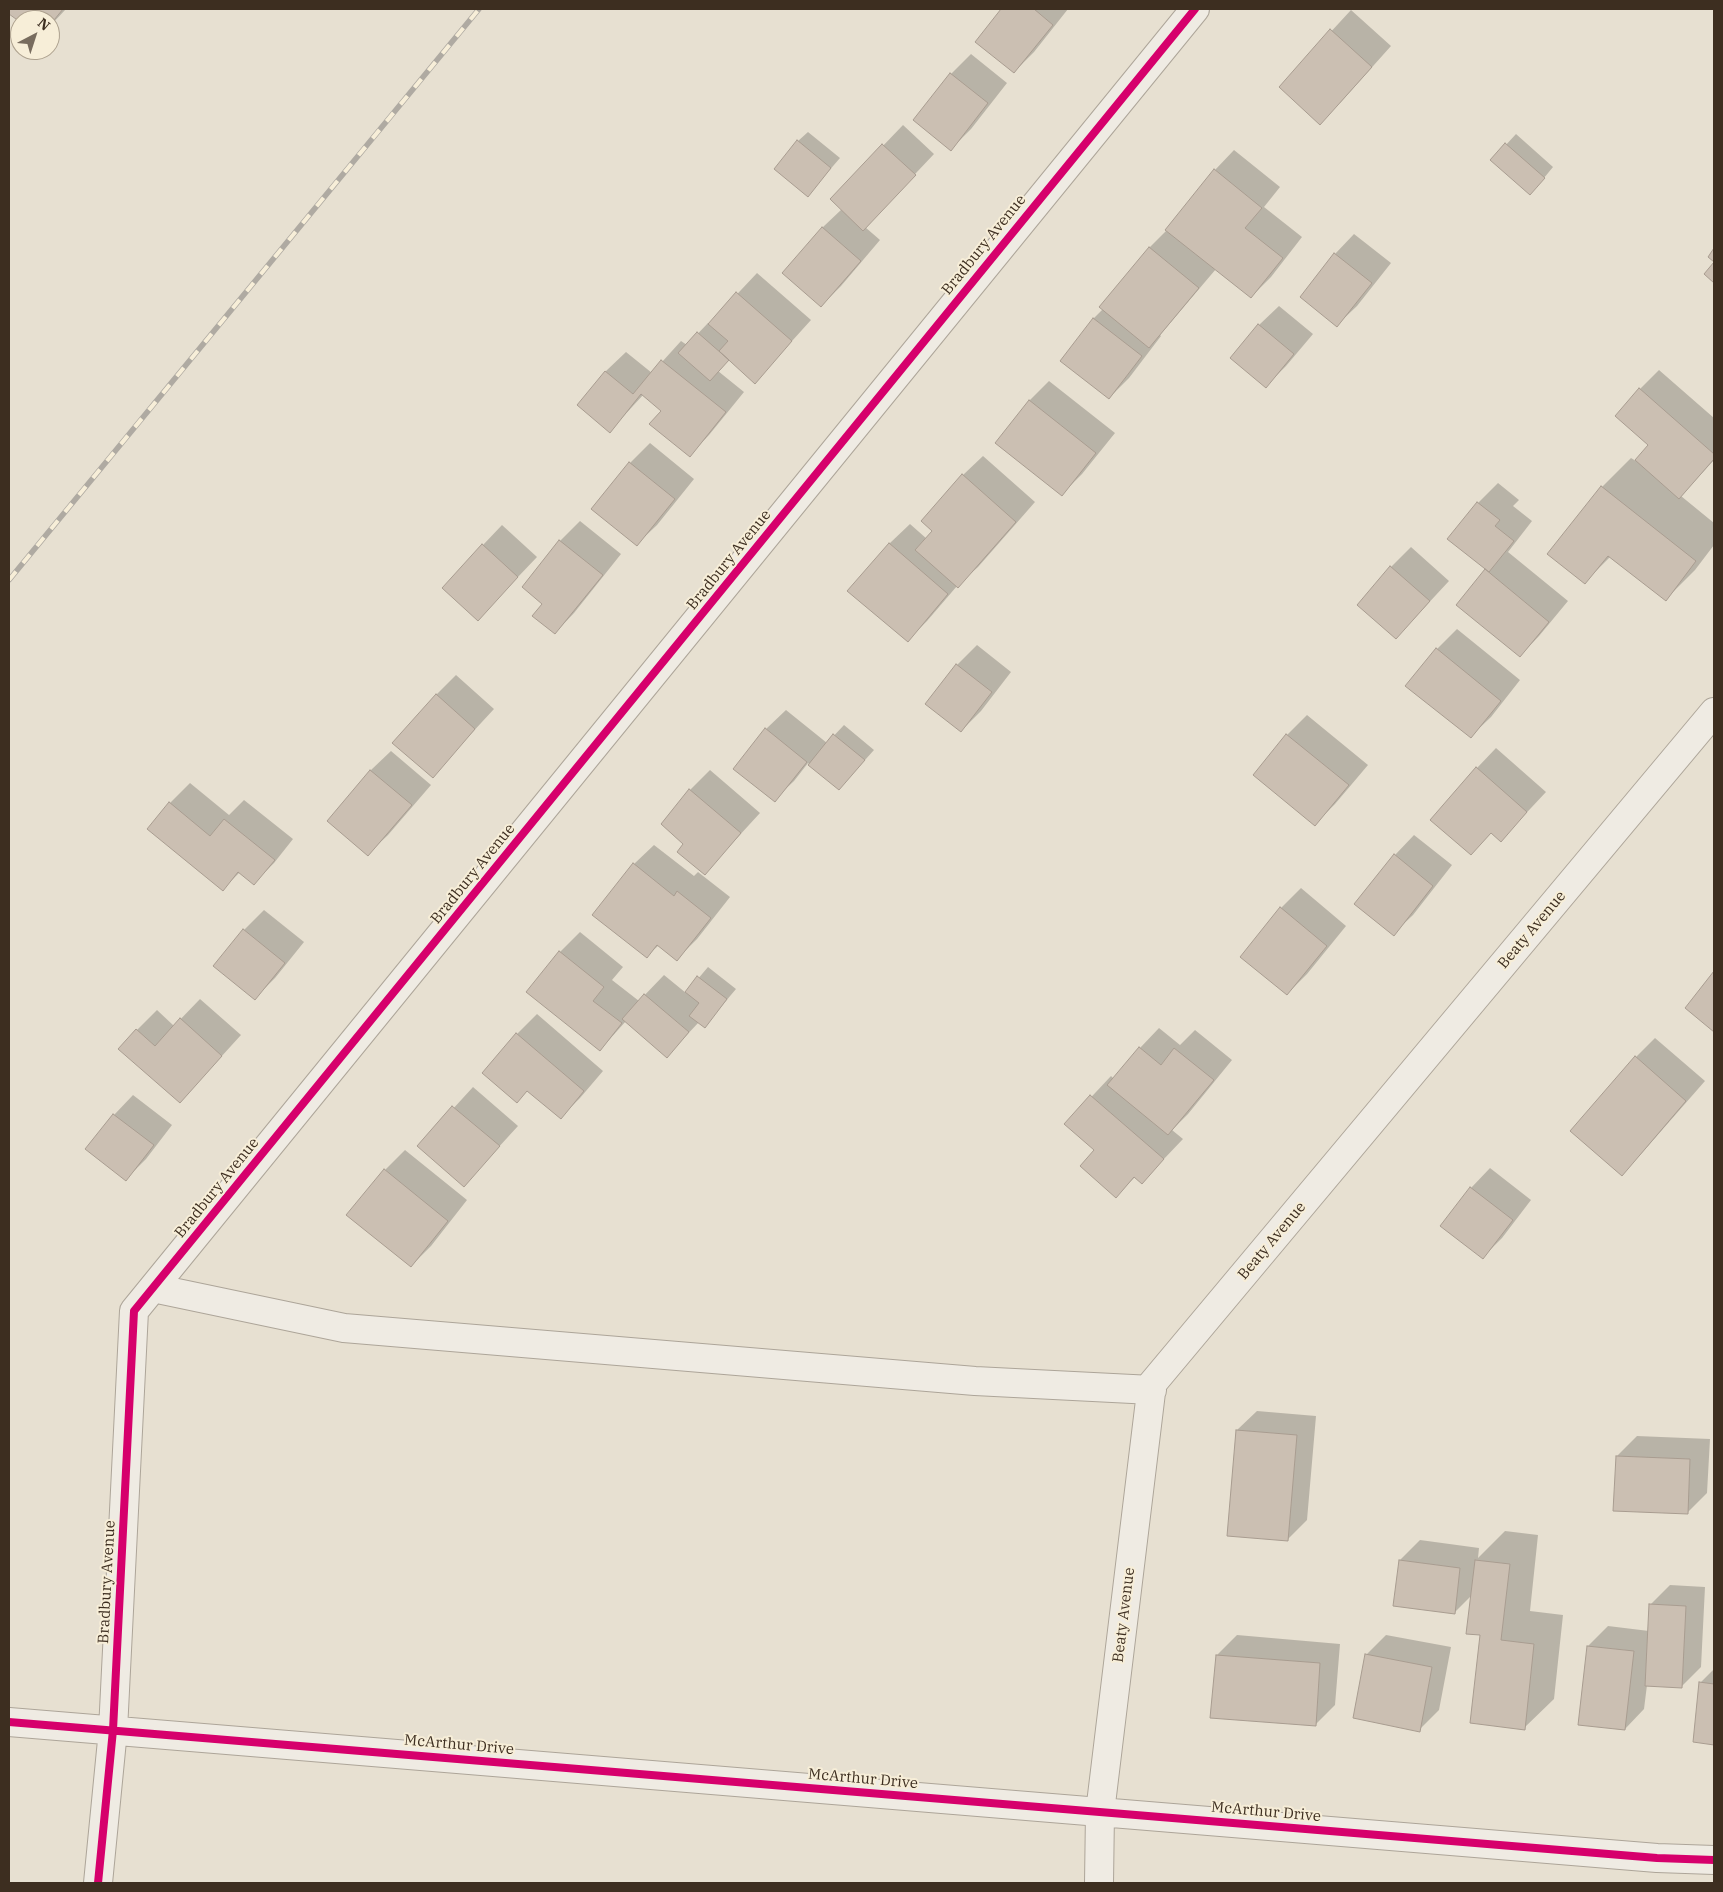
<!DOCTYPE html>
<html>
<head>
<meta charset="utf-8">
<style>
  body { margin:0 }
  #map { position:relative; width:1723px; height:1892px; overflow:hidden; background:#e7e0d1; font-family:"IBM Plex Serif",serif }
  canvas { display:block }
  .frame { position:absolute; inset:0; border:10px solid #3d2e20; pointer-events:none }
  .north { position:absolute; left:10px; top:10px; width:50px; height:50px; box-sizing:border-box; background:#f7eed8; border:1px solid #ada18e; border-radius:50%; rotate:40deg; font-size:14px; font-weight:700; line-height:20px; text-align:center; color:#3d2e20 }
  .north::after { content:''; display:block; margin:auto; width:18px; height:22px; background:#786c5e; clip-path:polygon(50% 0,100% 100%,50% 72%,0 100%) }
</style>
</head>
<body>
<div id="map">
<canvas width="1723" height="1892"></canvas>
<div class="frame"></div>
<div class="north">N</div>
</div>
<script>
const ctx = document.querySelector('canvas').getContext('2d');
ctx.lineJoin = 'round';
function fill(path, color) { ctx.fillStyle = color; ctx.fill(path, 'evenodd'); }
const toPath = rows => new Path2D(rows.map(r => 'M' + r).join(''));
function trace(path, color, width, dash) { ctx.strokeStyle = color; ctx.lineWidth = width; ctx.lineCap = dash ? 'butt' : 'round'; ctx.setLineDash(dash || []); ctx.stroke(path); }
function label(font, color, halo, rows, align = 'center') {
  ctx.font = font + ' "IBM Plex Serif",serif'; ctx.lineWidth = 4; ctx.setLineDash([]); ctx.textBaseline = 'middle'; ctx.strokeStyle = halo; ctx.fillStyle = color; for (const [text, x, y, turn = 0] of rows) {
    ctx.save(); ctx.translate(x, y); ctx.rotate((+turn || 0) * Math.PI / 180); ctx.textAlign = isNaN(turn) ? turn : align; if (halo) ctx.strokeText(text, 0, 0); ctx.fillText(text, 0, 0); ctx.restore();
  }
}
const shadow = toPath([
  [10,9,66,9,50,26,50,20,20,21,9,12],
  [1003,9,1068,9,1034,52,1014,72,977,41],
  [1351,10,1391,46,1340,103,1280,87],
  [971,54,1007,83,971,129,951,149,915,120,951,74],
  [903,125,934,154,865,227,880,240,841,286,821,306,784,273,823,227,842,209,832,199],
  [808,132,840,158,808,195,798,141],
  [1516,134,1553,167,1539,184,1492,160],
  [1234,150,1280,187,1264,207,1302,237,1271,277,1251,297,1216,269,1160,335,1161,336,1129,378,1109,398,1093,319,1103,309,1101,307,1150,247,1167,230,1215,170],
  [1354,234,1391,263,1357,306,1337,325,1335,254],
  [757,273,811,320,755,382,729,359,718,371,744,392,709,435,690,455,663,410,643,395,610,431,578,405,606,371,626,352,652,373,681,341,687,345,708,323,709,324],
  [1279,306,1313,334,1286,366,1266,386,1259,325],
  [1659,370,1714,418,1714,460,1681,496,1714,523,1714,545,1695,570,1666,599,1611,556,1585,582,1602,487,1631,458,1636,461,1650,445,1640,389],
  [1049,381,1115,433,1082,474,1062,494,1029,401],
  [650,443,694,479,657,525,637,544,593,509,630,463],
  [983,456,1035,502,978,567,957,586,927,621,908,640,849,590,890,543,910,524,927,539,934,531,963,475],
  [1498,483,1519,500,1513,506,1532,521,1508,552,1568,601,1539,636,1520,656,1458,605,1486,569,1478,503],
  [580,521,621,554,574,613,555,633,544,604,560,541],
  [502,525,537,557,478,619,483,545],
  [1411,547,1449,581,1396,638,1391,567],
  [1457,629,1520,680,1491,717,1471,736,1437,649],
  [977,645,1011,672,981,711,961,731,957,665],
  [456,675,494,709,432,776,436,695],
  [786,710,827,743,844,725,874,750,839,789,808,763,794,781,774,800,766,729],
  [1307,715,1368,765,1335,804,1315,824,1287,735],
  [1496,748,1546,792,1501,840,1492,832,1471,854,1477,768],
  [391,751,431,785,388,835,368,854,329,820,371,770],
  [710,770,760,813,704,874,685,844,662,823,690,790],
  [190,783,229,815,244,800,293,839,274,863,254,883,240,872,223,889,148,829,170,803],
  [1414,835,1452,865,1413,915,1393,934,1395,855],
  [654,845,694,876,698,872,730,897,697,939,677,959,659,945,647,956,634,864],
  [1301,888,1346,926,1307,974,1287,994,1281,908],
  [264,910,304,942,275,978,255,998,244,930],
  [580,932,623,967,612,980,639,1001,664,975,686,993,708,967,736,989,704,1027,699,1022,667,1056,626,1021,600,1050,528,992,560,952],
  [1714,973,1714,1030,1686,1008],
  [200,999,241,1035,180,1102,137,1030,157,1010,174,1026],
  [537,1014,603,1071,580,1098,561,1117,528,1090,517,1101,484,1073,517,1034],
  [1159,1028,1180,1045,1195,1030,1232,1060,1188,1114,1172,1130,1183,1139,1142,1182,1136,1176,1116,1196,1096,1150,1066,1124,1111,1076,1114,1079,1140,1048],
  [1655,1038,1705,1081,1641,1154,1622,1174,1636,1057],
  [473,1087,518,1126,464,1185,419,1146],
  [133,1095,172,1125,146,1159,126,1179,114,1115],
  [405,1150,467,1200,431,1246,411,1266,385,1170],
  [1490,1168,1531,1200,1502,1238,1483,1257,1471,1188],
  [1257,1411,1316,1416,1307,1520,1287,1540,1237,1430],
  [1637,1436,1710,1439,1707,1493,1687,1513,1617,1456],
  [1505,1531,1538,1535,1530,1611,1563,1615,1554,1699,1524,1728,1481,1634,1472,1595,1454,1613,1400,1560,1420,1540,1479,1548,1478,1558],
  [1670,1585,1705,1587,1701,1667,1681,1687,1647,1685,1644,1709,1625,1729,1588,1646,1608,1626,1649,1631,1650,1605],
  [1237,1635,1340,1644,1335,1705,1315,1725,1217,1655],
  [1386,1635,1451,1647,1439,1710,1419,1730,1366,1655],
  [1714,1669,1714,1743,1694,1741,1700,1683]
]);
const building = toPath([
  [9,9,63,9,50,25,50,20,20,20,20,22,9,14,9,9],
  [1001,9,1034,9,1053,25,1014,73,975,42,1001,9],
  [1330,29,1372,67,1320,125,1279,87,1330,29],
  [950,73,988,103,951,151,913,120,950,73],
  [797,140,831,168,808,197,774,169,797,140],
  [1505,143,1545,178,1530,195,1490,160,1505,143],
  [882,144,916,175,863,231,830,199,882,144],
  [1214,169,1262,208,1245,228,1283,258,1251,298,1165,230,1214,169],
  [822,227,861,261,821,307,782,273,822,227],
  [1149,247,1199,288,1149,348,1099,307,1149,247],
  [1714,248,1714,283,1704,274,1714,262,1708,257,1714,248],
  [1334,253,1372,283,1337,327,1300,297,1334,253],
  [736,292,792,341,755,384,719,351,728,341,708,324,736,292],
  [1093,318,1142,356,1109,399,1060,361,1093,318],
  [1258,324,1294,354,1266,388,1230,358,1258,324],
  [697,332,729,360,710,381,678,353,697,332],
  [661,360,726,412,690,457,649,424,661,411,641,394,610,433,577,405,605,371,633,394,661,360],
  [1639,388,1714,454,1714,459,1679,499,1635,460,1648,445,1615,416,1639,388],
  [1029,400,1096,453,1062,496,995,443,1029,400],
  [629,462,675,499,637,546,591,509,629,462],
  [962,474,1016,522,958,588,915,550,932,531,921,521,962,474],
  [1601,486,1696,561,1666,601,1608,556,1585,584,1547,554,1601,486],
  [1477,502,1500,520,1495,526,1514,541,1489,572,1447,539,1477,502],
  [559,540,603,575,555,634,532,616,542,604,522,587,559,540],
  [889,543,948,594,908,642,847,591,889,543],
  [482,544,518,577,478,621,442,588,482,544],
  [1390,566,1430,601,1396,639,1357,605,1390,566],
  [1485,569,1549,622,1520,657,1456,605,1485,569],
  [1436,648,1501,701,1471,738,1405,686,1436,648],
  [956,664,992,692,961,732,925,704,956,664],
  [436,694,475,729,433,778,392,743,436,694],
  [765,728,807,762,775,802,733,769,765,728],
  [833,734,865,760,839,790,808,765,833,734],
  [1286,734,1349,785,1315,826,1253,775,1286,734],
  [1476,767,1527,812,1501,842,1491,833,1471,855,1430,820,1476,767],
  [370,770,412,805,368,856,327,821,370,770],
  [689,789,741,833,705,875,677,852,683,844,661,824,689,789],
  [169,802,210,836,224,819,275,860,254,885,238,872,223,891,147,829,169,802],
  [1394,854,1433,886,1394,936,1354,904,1394,854],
  [633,863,674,896,677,891,711,918,677,961,657,945,647,958,592,915,633,863],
  [1280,907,1327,946,1287,995,1240,957,1280,907],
  [243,929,285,963,255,1000,213,966,243,929],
  [559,951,604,987,593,1001,622,1023,600,1051,526,992,559,951],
  [1714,971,1714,1032,1685,1008,1714,971],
  [697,976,727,999,705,1028,689,1016,699,1003,685,992,697,976],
  [644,994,689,1032,667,1058,622,1019,644,994],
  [180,1018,222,1056,180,1103,118,1049,136,1029,155,1046,180,1018],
  [516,1033,584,1091,561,1119,527,1091,517,1103,482,1073,516,1033],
  [1139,1047,1161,1065,1174,1048,1214,1080,1168,1135,1107,1085,1139,1047],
  [1635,1056,1686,1101,1622,1176,1570,1131,1635,1056],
  [1090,1095,1164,1159,1142,1184,1134,1177,1116,1198,1080,1166,1094,1150,1064,1124,1090,1095],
  [452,1106,500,1146,464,1187,417,1146,452,1106],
  [113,1114,154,1145,126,1181,85,1149,113,1114],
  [384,1169,448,1221,411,1267,346,1215,384,1169],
  [1470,1187,1513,1220,1483,1259,1440,1226,1470,1187],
  [1236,1430,1297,1435,1288,1541,1227,1536,1236,1430],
  [1616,1456,1690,1459,1688,1514,1613,1511,1616,1456],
  [1399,1560,1460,1568,1455,1614,1393,1606,1399,1560],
  [1475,1560,1510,1564,1501,1640,1534,1644,1525,1730,1470,1723,1480,1635,1466,1634,1475,1560],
  [1649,1604,1686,1606,1682,1688,1645,1686,1649,1604],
  [1587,1646,1634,1651,1625,1730,1578,1725,1587,1646],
  [1365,1654,1432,1667,1420,1732,1353,1718,1365,1654],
  [1216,1655,1320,1663,1316,1726,1210,1718,1216,1655],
  [1699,1682,1714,1684,1714,1745,1693,1742,1699,1682]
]);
const minor = toPath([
  [153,1288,344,1328,975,1381,1152,1390],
  [9,1722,1657,1858,1714,1860],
  [98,1883,113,1730,134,1311,1195,9],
  [1099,1883,1100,1812,1152,1384,1714,712]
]);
const rail = toPath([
  [9,580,479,9]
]);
const cycleway = toPath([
  [9,1722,1657,1858,1714,1860],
  [98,1883,113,1730,134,1311,1195,9]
]);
const streetNames = [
  ["Bradbury Avenue",984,245,-51],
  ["Bradbury Avenue",729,560,-51],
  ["Bradbury Avenue",473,874,-51],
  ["Beaty Avenue",1532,930,-50],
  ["Bradbury Avenue",217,1188,-51],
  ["Beaty Avenue",1272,1241,-50],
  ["Bradbury Avenue",107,1582,-87],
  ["Beaty Avenue",1124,1615,-83],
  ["McArthur Drive",459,1745,5],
  ["McArthur Drive",863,1779,5],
  ["McArthur Drive",1266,1812,5]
];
fill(shadow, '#0003');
fill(building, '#cbbfb2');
trace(building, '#a89c90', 1);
trace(minor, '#ada599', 30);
trace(minor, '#efebe3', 28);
trace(rail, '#afaaa2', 5.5);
trace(rail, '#f7eed8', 4, [11]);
trace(cycleway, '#d6006c', 8);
label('15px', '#3d2e20', '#f7eed8', streetNames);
</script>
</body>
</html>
